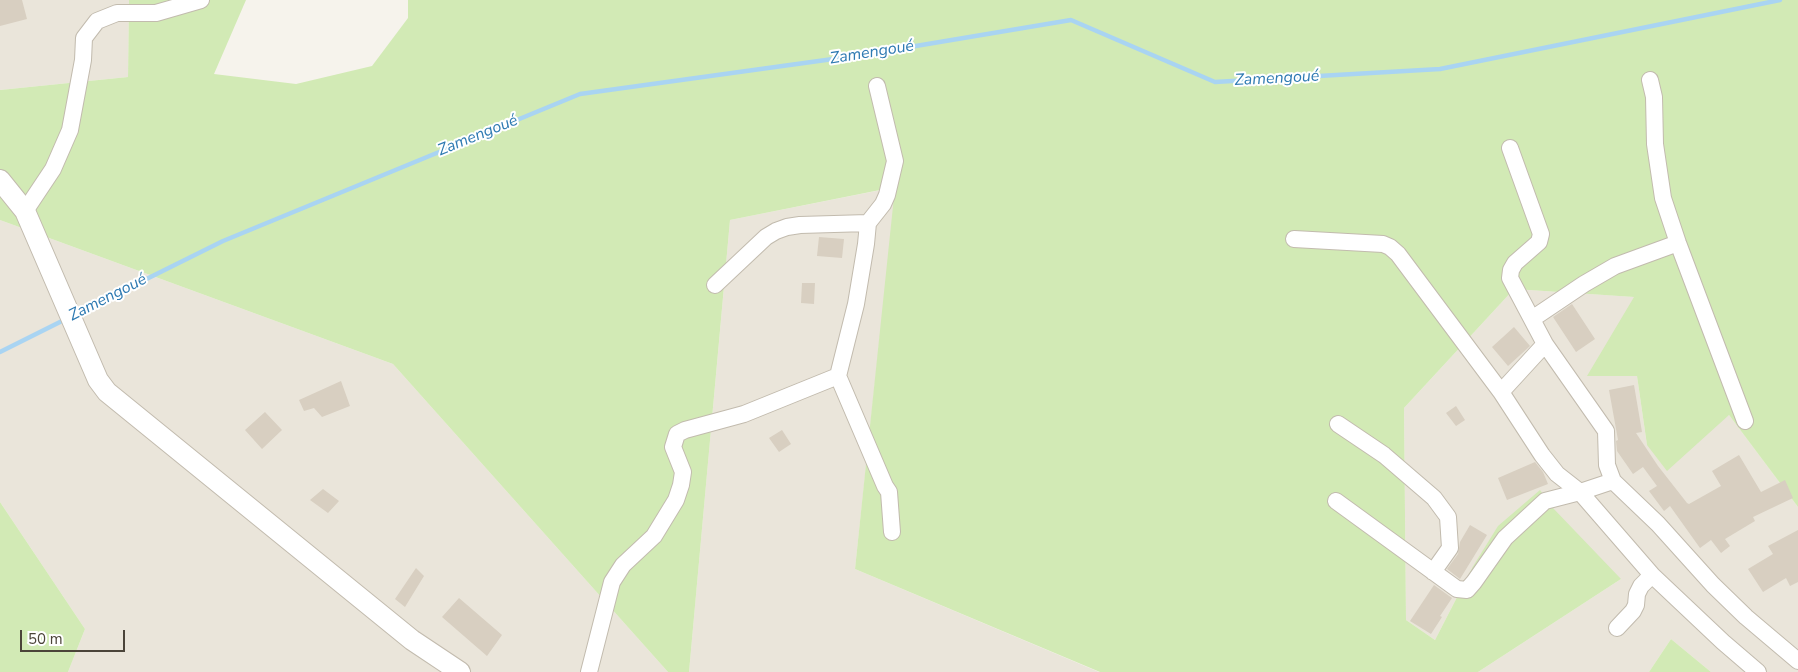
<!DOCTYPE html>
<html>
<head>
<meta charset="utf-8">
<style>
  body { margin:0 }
  #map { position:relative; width:1798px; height:672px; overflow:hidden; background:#f6f3ec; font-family:"Nunito Sans",sans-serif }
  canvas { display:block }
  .scale { position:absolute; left:20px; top:630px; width:105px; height:22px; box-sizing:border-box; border:2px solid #4b4439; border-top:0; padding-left:6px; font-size:15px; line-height:18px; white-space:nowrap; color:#4b4439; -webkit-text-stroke:4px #fff; paint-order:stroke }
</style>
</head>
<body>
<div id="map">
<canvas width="1798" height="672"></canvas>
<div class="scale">50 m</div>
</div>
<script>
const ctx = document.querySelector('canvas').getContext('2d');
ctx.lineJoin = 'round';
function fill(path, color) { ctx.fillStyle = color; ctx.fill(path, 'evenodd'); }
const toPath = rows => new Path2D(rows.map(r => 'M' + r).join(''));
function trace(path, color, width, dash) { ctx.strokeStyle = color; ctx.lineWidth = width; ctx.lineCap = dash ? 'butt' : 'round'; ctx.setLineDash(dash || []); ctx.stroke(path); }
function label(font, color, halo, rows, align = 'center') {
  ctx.font = font + ' "Nunito Sans",sans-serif'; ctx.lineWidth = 4; ctx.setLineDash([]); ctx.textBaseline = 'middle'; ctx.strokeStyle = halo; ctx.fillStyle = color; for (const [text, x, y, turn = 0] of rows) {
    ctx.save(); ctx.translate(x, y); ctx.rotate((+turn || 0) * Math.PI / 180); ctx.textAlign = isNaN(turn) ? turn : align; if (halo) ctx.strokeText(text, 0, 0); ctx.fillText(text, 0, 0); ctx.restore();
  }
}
const residential = toPath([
  [0,0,129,0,128,77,0,90],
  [896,187,855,569,1099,672,689,672,730,220],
  [0,220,393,364,668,672,68,672,85,629,0,502],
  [1514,289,1635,297,1637,376,1647,445,1729,415,1798,507,1798,672,1711,672,1671,639,1649,672,1478,672,1621,579,1472,568,1435,640,1406,620,1404,408]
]);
const green = toPath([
  [129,0,246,0,214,74,296,84,372,66,408,18,408,0,1798,0,1798,507,1729,415,1667,471,1647,445,1637,376,1587,376,1634,297,1514,289,1404,408,1406,620,1435,640,1472,568,1498,526,1540,490,1552,507,1621,579,1478,672,1100,672,855,569,895,187,730,220,689,672,668,672,393,364,0,220,0,90,128,77],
  [0,502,85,629,68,672,0,672],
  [1671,639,1711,672,1649,672]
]);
const stream = toPath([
  [76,314,223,241,580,94,862,55,1071,20,1215,82,1440,69,1780,0],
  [0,352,66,319]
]);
const building = toPath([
  [0,0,22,0,27,19,0,26],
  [819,237,844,239,842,258,817,256],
  [802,283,815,283,814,304,801,303],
  [1572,304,1595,339,1576,352,1553,317],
  [1514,327,1530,346,1508,366,1492,347],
  [341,381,350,406,322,417,314,408,304,411,299,400],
  [1634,385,1642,432,1636,433,1658,466,1687,503,1689,504,1721,486,1712,471,1739,455,1761,492,1785,480,1793,498,1753,517,1755,521,1725,539,1730,546,1721,553,1711,540,1700,548,1670,506,1664,511,1649,491,1657,486,1643,467,1633,474,1617,451,1616,441,1618,440,1609,390],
  [1456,406,1465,420,1456,426,1446,413],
  [265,412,282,430,262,449,245,430],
  [782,430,791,444,779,452,769,438],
  [1535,462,1543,472,1548,484,1507,500,1498,478],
  [323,489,339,501,328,513,310,500],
  [1470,525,1487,535,1460,579,1447,569,1458,554,1460,542],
  [1798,530,1798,582,1790,586,1786,578,1763,592,1748,569,1773,554,1768,546],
  [416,568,424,576,405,607,395,599],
  [1434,585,1452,598,1440,616,1442,617,1431,634,1410,621],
  [459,598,502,635,487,656,442,617]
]);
const minor = toPath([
  [1650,80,1654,97,1655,144,1663,198,1678,243,1745,421],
  [877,86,895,161,887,195,883,204,868,223,866,244,856,304,838,376,885,486,889,492,892,532],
  [1510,148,1541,234,1539,242,1515,263,1511,270,1510,278,1545,344,1606,431,1607,465,1613,481,1658,524,1713,585,1746,617,1798,661],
  [25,211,53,169,70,130,83,60,84,38,97,21,117,13,156,13,201,0],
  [1294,239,1383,244,1390,247,1398,254,1501,392,1542,455,1557,474,1580,492,1652,575,1723,642,1758,672],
  [715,285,766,237,776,231,787,227,800,225,868,223],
  [1532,319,1584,284,1615,266,1678,243],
  [1501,392,1545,344],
  [1338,424,1384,455,1434,498,1448,517,1450,548,1433,572],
  [1336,501,1457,589,1467,590,1474,582,1505,538,1545,501,1580,492,1613,481],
  [1617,628,1633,611,1636,605,1637,594,1641,586,1652,575],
  [589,672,612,582,623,565,654,536,676,500,681,485,683,472,673,447,677,434,685,430,744,414,838,376]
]);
const tertiary = toPath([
  [0,180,25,211,98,380,107,392,412,640,460,672]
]);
const waterNames = [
  ["Zamengoué",872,53,-9],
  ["Zamengoué",1277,79,-3],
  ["Zamengoué",478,136,-22],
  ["Zamengoué",108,298,-27]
];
fill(residential, '#eae5da');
fill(green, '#d2eab5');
trace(stream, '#a9d4f2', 4.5);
fill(building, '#d8cfc1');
trace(minor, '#c2bbae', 18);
trace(tertiary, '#c2bbae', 22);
trace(minor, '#fff', 16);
trace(tertiary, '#fff', 20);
label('italic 16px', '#2e7ab2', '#fff', waterNames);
</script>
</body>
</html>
